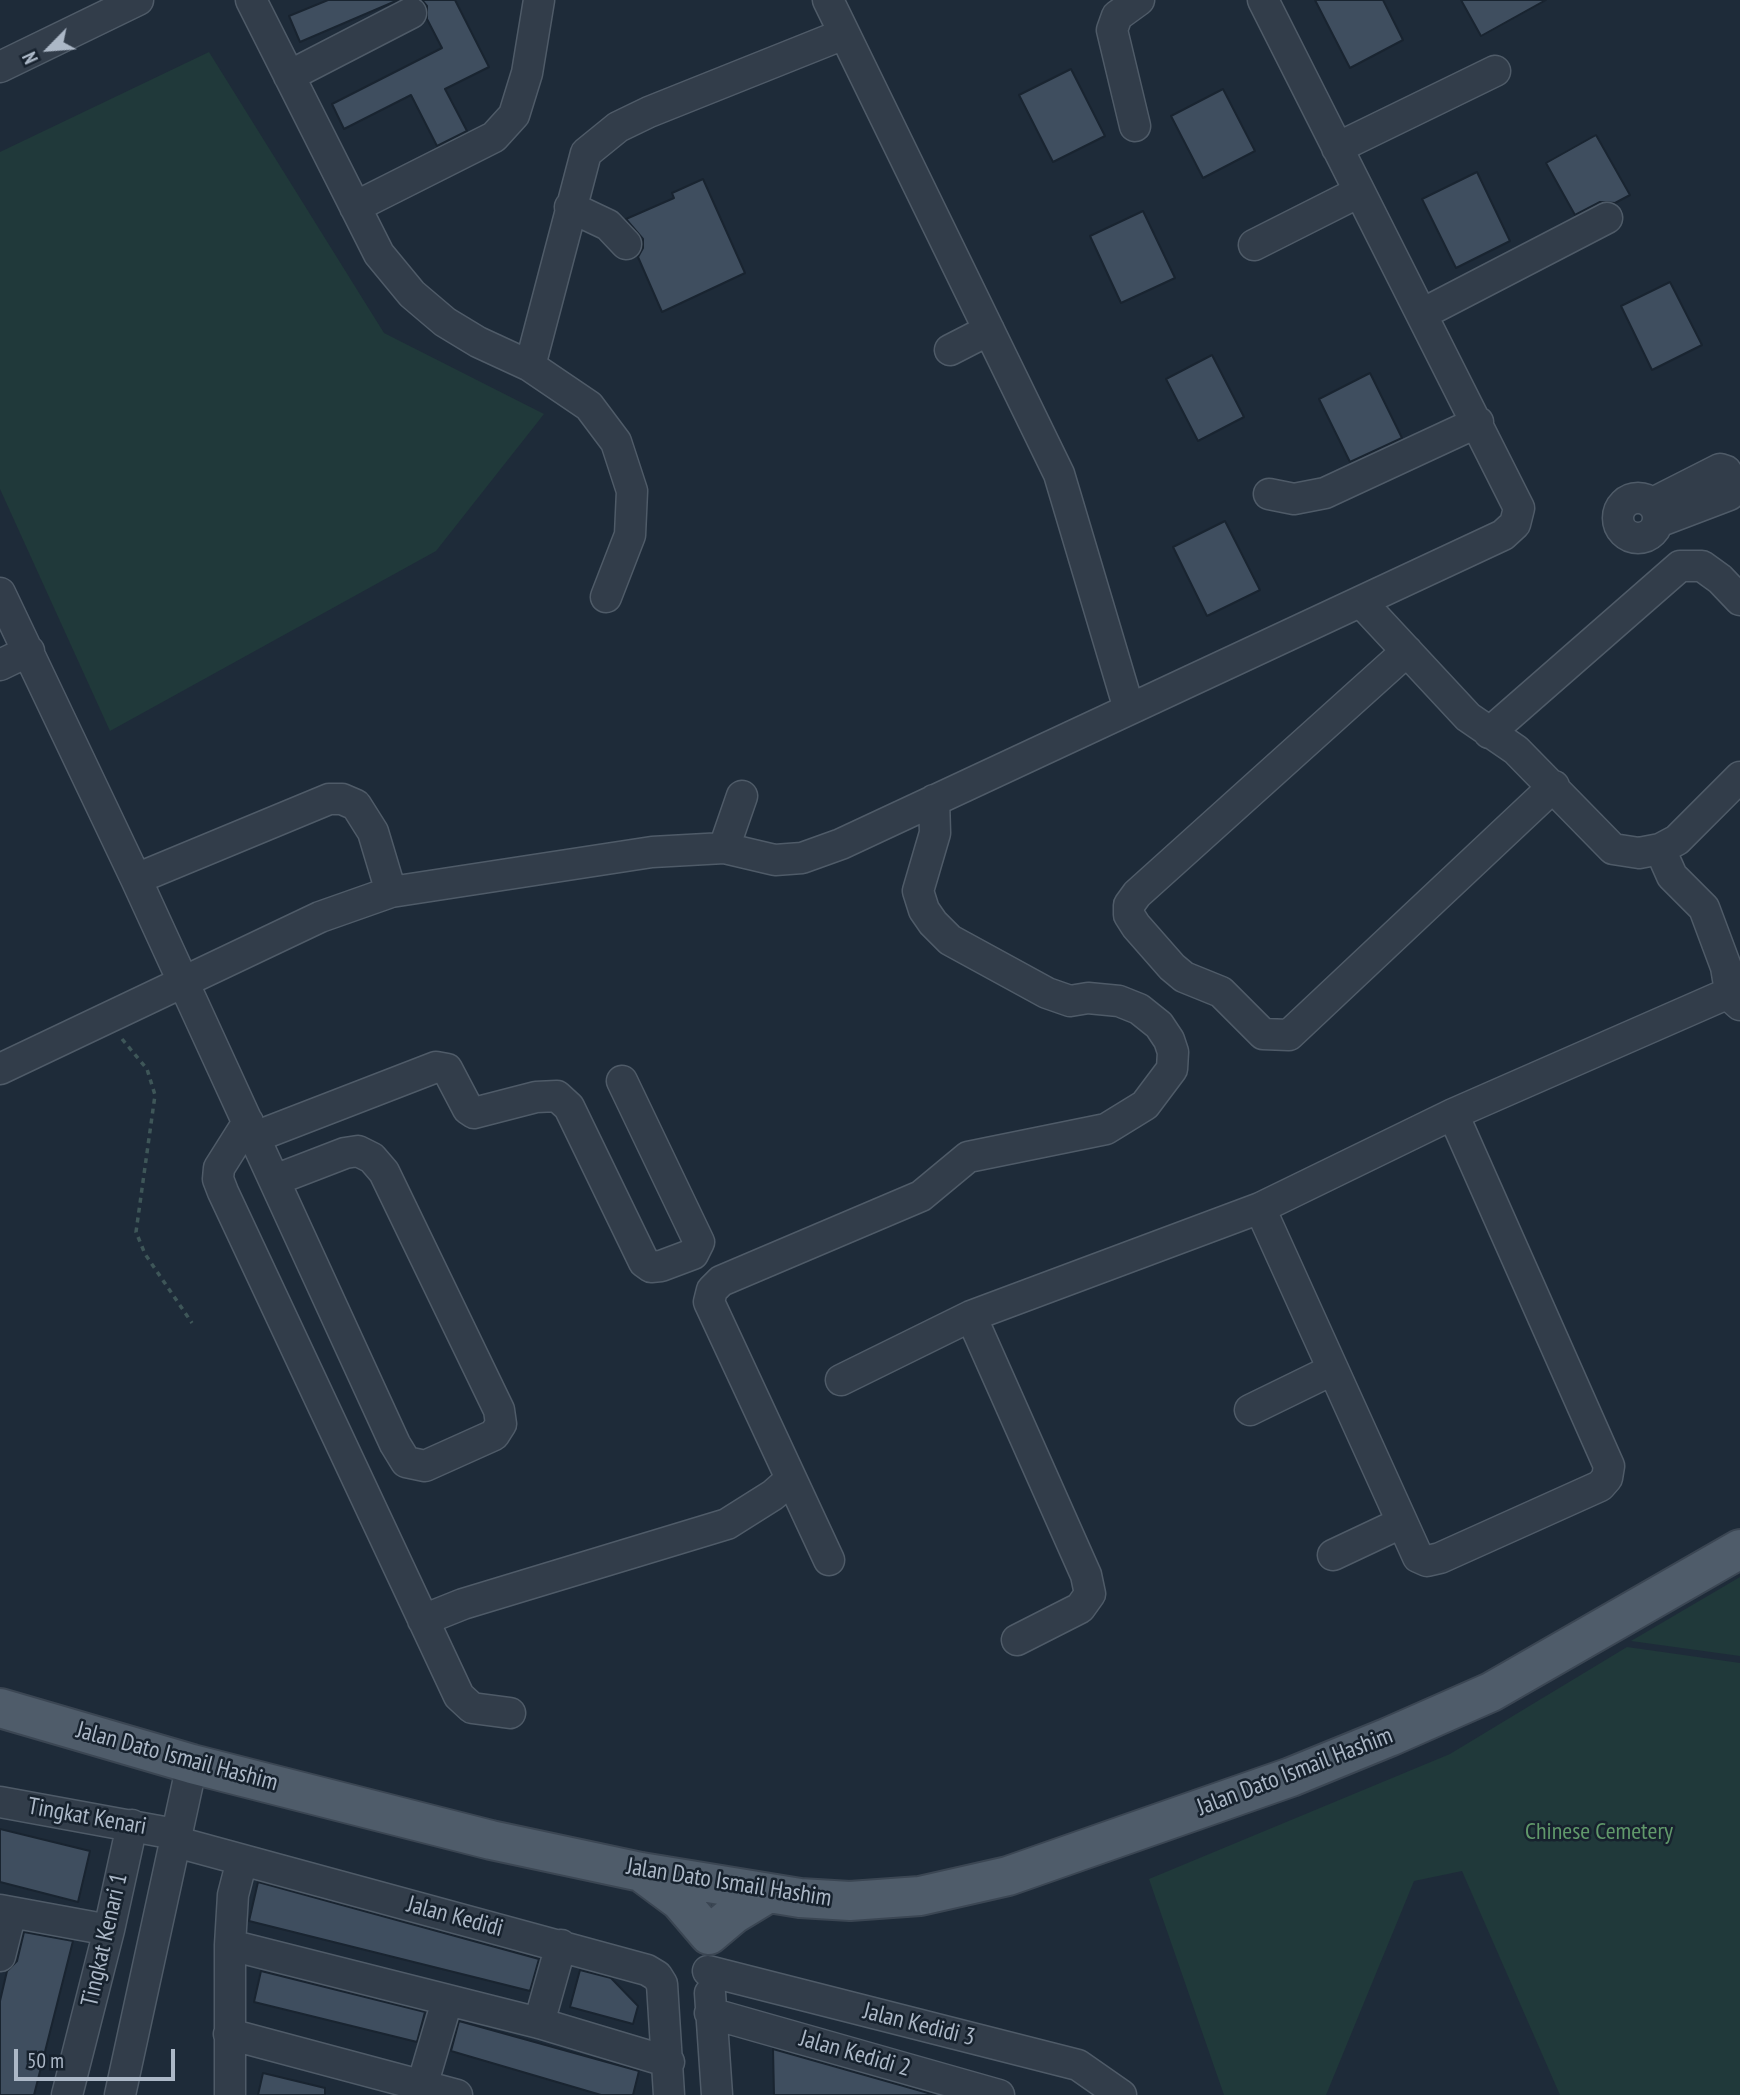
<!DOCTYPE html>
<html>
<head>
<meta charset="utf-8">
<style>
  body { margin:0 }
  #map { position:relative; width:1740px; height:2095px; overflow:hidden; background:#1e2b39; font-family:"PT Sans Narrow",sans-serif }
  canvas { display:block }
  .north { position:absolute; left:14px; top:14px; width:70px; height:70px; -webkit-text-stroke:5px #17222e; paint-order:stroke; rotate:245deg; font-size:19px; font-weight:700; line-height:28px; text-align:center; color:#acb8c7 }
  .north::after { content:''; display:block; margin:auto; width:24px; height:32px; background:#acb8c7; clip-path:polygon(50% 0,100% 100%,50% 72%,0 100%) }
  .scale { position:absolute; left:14px; top:2049px; width:161px; height:32px; box-sizing:border-box; border:4px solid #acb8c7; border-top:0; padding-left:9px; font-size:21px; line-height:24px; white-space:nowrap; color:#acb8c7; -webkit-text-stroke:5px #17222e; paint-order:stroke }
</style>
</head>
<body>
<div id="map">
<canvas width="1740" height="2095"></canvas>
<div class="north">N</div>
<div class="scale">50 m</div>
</div>
<script>
const ctx = document.querySelector('canvas').getContext('2d');
ctx.lineJoin = 'round';
function fill(path, color) { ctx.fillStyle = color; ctx.fill(path, 'evenodd'); }
const toPath = rows => new Path2D(rows.map(r => 'M' + r).join(''));
function trace(path, color, width, dash) { ctx.strokeStyle = color; ctx.lineWidth = width; ctx.lineCap = dash ? 'butt' : 'round'; ctx.setLineDash(dash || []); ctx.stroke(path); }
function label(font, color, halo, rows, align = 'center') {
  ctx.font = font + ' "PT Sans Narrow",sans-serif'; ctx.lineWidth = 5; ctx.setLineDash([]); ctx.textBaseline = 'middle'; ctx.strokeStyle = halo; ctx.fillStyle = color; for (const [text, x, y, turn = 0] of rows) {
    ctx.save(); ctx.translate(x, y); ctx.rotate((+turn || 0) * Math.PI / 180); ctx.textAlign = isNaN(turn) ? turn : align; if (halo) ctx.strokeText(text, 0, 0); ctx.fillText(text, 0, 0); ctx.restore();
  }
}
const green = toPath([
  [209,52,384,333,544,414,436,551,110,731,0,489,0,152],
  [1740,1577,1740,1656,1631,1641],
  [1627,1647,1740,1663,1740,2095,1560,2095,1462,1871,1414,1881,1326,2095,1224,2095,1149,1879,1450,1754]
]);
const building = toPath([
  [328,0,398,0,300,42,289,16,328,0],
  [422,0,455,0,489,67,445,89,467,131,437,146,411,95,344,129,332,104,442,48,427,19,427,6,422,0],
  [1315,0,1383,0,1403,40,1350,68,1315,0],
  [1461,0,1546,0,1481,36,1461,0],
  [1071,69,1105,136,1053,162,1019,95,1071,69],
  [1223,89,1255,151,1203,178,1171,116,1223,89],
  [1596,135,1630,195,1615,203,1600,202,1575,215,1546,163,1596,135],
  [1477,172,1510,241,1456,268,1422,199,1477,172],
  [703,179,745,273,662,312,638,257,643,248,643,239,626,219,674,198,672,193,703,179],
  [1143,211,1175,278,1121,303,1090,236,1143,211],
  [1670,282,1702,345,1652,370,1621,306,1670,282],
  [1212,355,1244,417,1198,441,1166,379,1212,355],
  [1370,373,1402,438,1350,462,1319,399,1370,373],
  [1225,521,1260,590,1207,616,1173,547,1225,521],
  [0,1829,90,1851,78,1902,0,1882,0,1829],
  [258,1882,539,1959,530,1991,249,1921,258,1882],
  [24,1932,73,1941,34,2095,0,2095,0,2001,7,1971,17,1961,24,1932],
  [580,1970,611,1978,638,2006,633,2024,570,2007,580,1970],
  [261,1971,425,2012,417,2042,254,2002,261,1971],
  [459,2021,639,2071,633,2095,601,2095,451,2051,459,2021],
  [773,2049,935,2095,774,2095,773,2049],
  [263,2073,325,2088,325,2095,258,2095,263,2073]
]);
const path = toPath([
  [122,1039,147,1069,155,1095,136,1232,145,1254,192,1323]
]);
const minor = toPath([
  [251,0,379,254,412,294,445,322,478,342,530,366,589,406,616,442,632,491,630,535,606,597],
  [828,0,1059,474,1129,709],
  [0,67,138,0],
  [289,76,411,13],
  [1135,126,1112,30,1117,16,1139,0],
  [1337,148,1495,71],
  [355,207,494,137,514,115,527,73,539,0],
  [570,207,608,225,626,244],
  [1254,245,1359,192],
  [1422,314,1607,218],
  [950,350,989,330],
  [530,366,586,153,618,127,649,112,844,34],
  [1269,494,1294,499,1325,493,1478,422],
  '1618 518a20 20 0 1 1 40 0a20 20 0 1 1-40 0Z',
  [1653,503,1720,469,1726,471,1733,482,1729,495,1658,522],
  [0,593,136,879,395,1444,406,1462,425,1466,494,1435,501,1424,499,1410,384,1172,372,1158,358,1151,345,1153,275,1180],
  [1361,602,1468,717,1516,750,1613,849,1639,853,1660,849,1677,840,1740,777],
  [1407,651,1137,894,1129,905,1129,915,1136,926,1172,967,1184,977,1221,992,1263,1034,1289,1035,1554,786],
  [0,665,29,651],
  [1489,733,1680,566,1702,566,1720,579,1740,600],
  [724,848,742,796],
  [1660,849,1672,876,1704,908,1726,967,1731,997],
  [136,879,329,799,342,799,356,805,373,832,391,892],
  [0,1069,320,917,391,892,652,852,724,848,775,860,802,858,841,844,1503,535,1515,524,1519,508,1263,0],
  [248,1122,219,1168,218,1179,223,1192,459,1696,472,1708,510,1713],
  [255,1137,436,1067,447,1069,468,1109,474,1113,536,1097,557,1096,569,1107,644,1262,651,1267,661,1266,693,1254,699,1242,622,1081],
  [1260,1208,1418,1557,1427,1561,1440,1558,1600,1486,1607,1478,1609,1466,1453,1114],
  [971,1316,1086,1575,1090,1594,1080,1608,1017,1640],
  [841,1380,971,1316,1260,1208,1453,1114,1722,996,1731,997,1740,1005],
  [1250,1410,1332,1370],
  [1333,1555,1401,1523],
  [829,1560,709,1302,712,1290,721,1281,921,1196,968,1157,1106,1129,1145,1105,1172,1069,1173,1052,1169,1040,1159,1025,1139,1009,1119,1001,1088,998,1070,1001,1047,993,950,940,933,923,924,910,918,891,935,833,934,800],
  [423,1620,463,1604,727,1524,773,1495,791,1479],
  [0,1802,175,1834],
  [173,1841,647,1970,657,1976,662,1984,669,2095],
  [0,1910,109,1930],
  [230,1945,539,2023,669,2062],
  [0,1956,11,1912],
  [708,1971,1078,2065,1121,2095],
  [710,1993,717,2095],
  [710,2013,999,2095],
  [539,2023,561,1945],
  [229,2034,457,2095],
  [422,2086,447,2001],
  [67,2095,109,1930,132,1825],
  [120,2095,192,1764],
  [230,2095,230,1945,233,1895,242,1860]
]);
const major = toPath([
  [0,1708,192,1764,491,1840,641,1872,800,1898,850,1901,920,1896,1008,1876,1291,1777,1389,1737,1491,1692,1740,1549],
  [645,1875,680,1901,709,1935,734,1914,767,1894]
]);
const streetNames = [
  ["Jalan Dato Ismail Hashim",177,1757,15],
  ["Jalan Dato Ismail Hashim",1295,1772,-21],
  ["Tingkat Kenari",87,1817,10],
  ["Jalan Dato Ismail Hashim",729,1883,9],
  ["Jalan Kedidi",455,1917,15],
  ["Tingkat Kenari 1",105,1940,-77],
  ["Jalan Kedidi 3",919,2025,14],
  ["Jalan Kedidi 2",855,2054,16]
];
const parkNames = [
  ["Chinese Cemetery",1599,1832]
];
fill(green, '#20393a');
fill(building, '#3f4e5f');
trace(building, '#192430', 2);
trace(minor, '#4f5b68', 33);
trace(major, '#3b4653', 42);
trace(path, '#3e5658', 3.5, [5, 5]);
trace(minor, '#323d4a', 30);
trace(major, '#4f5c6a', 38);
label('24px', '#acb8c7', '#17222e', streetNames);
label('24px', '#61996b', '#17222e', parkNames);
</script>
</body>
</html>
